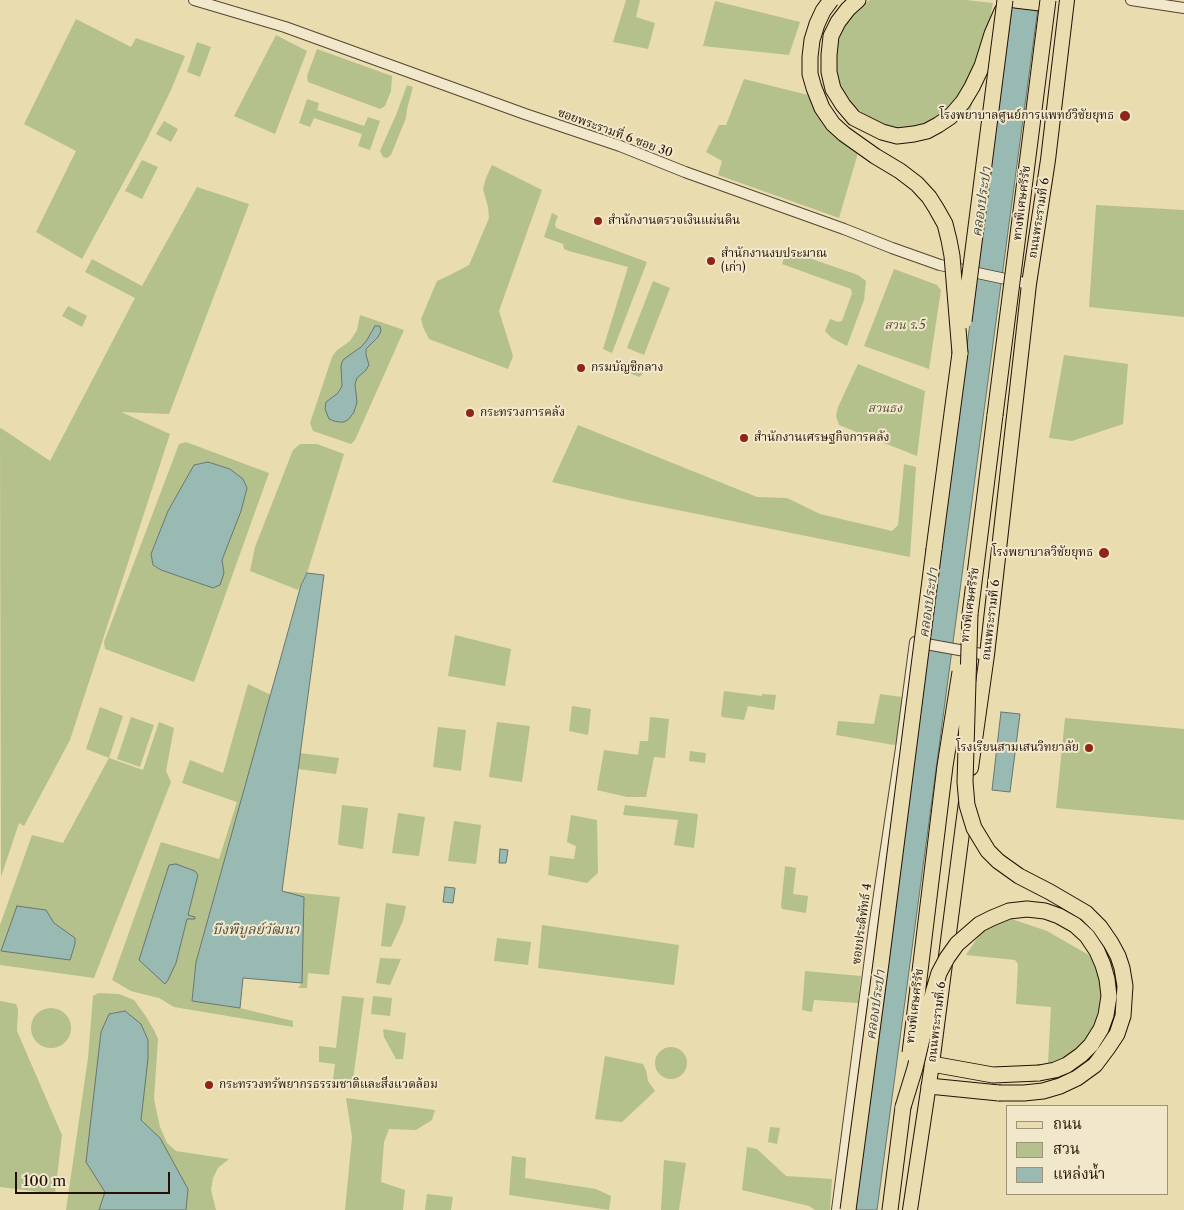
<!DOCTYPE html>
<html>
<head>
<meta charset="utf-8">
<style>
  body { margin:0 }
  #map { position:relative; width:1184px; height:1210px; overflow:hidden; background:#e9dcaf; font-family:"Libre Caslon Text","Noto Serif Thai",serif }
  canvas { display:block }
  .legend { position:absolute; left:1006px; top:1105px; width:162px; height:90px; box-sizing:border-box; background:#f1e8cb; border:1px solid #9f927b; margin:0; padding:6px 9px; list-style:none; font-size:15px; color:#241104 }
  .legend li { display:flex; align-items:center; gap:10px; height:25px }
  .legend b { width:25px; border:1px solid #9f927b }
  .scale { position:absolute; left:15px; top:1172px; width:155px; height:22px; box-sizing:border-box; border:2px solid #241104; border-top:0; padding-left:6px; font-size:15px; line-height:18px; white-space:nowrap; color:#241104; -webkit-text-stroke:4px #f1e8cb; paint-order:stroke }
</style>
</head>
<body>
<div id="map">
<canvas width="1184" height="1210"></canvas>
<ul class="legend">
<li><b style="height:6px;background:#e9dcaf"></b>ถนน</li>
<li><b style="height:14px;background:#b4c18d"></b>สวน</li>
<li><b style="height:14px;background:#99bab3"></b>แหล่งน้ำ</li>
</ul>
<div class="scale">100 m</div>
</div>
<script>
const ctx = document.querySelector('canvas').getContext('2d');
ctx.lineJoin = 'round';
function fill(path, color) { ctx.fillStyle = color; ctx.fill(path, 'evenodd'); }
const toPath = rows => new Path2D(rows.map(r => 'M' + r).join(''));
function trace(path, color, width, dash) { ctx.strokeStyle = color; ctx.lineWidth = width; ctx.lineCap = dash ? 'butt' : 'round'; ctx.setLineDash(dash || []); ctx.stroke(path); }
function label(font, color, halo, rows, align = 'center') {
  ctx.font = font + ' "Libre Caslon Text","Noto Serif Thai",serif'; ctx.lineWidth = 4; ctx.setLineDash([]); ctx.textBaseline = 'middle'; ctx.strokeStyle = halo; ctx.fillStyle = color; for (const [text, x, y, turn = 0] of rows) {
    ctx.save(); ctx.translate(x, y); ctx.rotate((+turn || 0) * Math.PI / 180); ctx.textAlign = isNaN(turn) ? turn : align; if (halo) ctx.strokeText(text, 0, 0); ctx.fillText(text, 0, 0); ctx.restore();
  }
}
const green = toPath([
  [626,0,640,0,636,17,655,23,648,49,613,42],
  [870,0,966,0,993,3,969,118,900,131,882,127,852,105,840,88,835,70,835,51,845,22,868,1],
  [715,1,800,22,789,55,703,46],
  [76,19,131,47,136,38,185,56,171,90,147,139,82,259,36,232,76,151,24,124],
  [276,35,307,51,275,134,234,116],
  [197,42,211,47,200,77,187,72],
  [317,49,392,76,391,91,385,106,380,109,308,82,307,76],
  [744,79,808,95,827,127,858,153,839,218,718,175,722,161,706,152,719,125,726,125],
  [407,85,413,87,407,109,406,118,391,155,387,158,383,157,380,151,396,115],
  [307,99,319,103,317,110,364,126,368,117,380,121,370,150,358,146,362,134,314,118,310,127,299,123],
  [164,121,178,129,171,142,156,134],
  [142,160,158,167,142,199,125,191],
  [492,165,542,190,499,311,513,356,508,369,429,339,423,327,421,319,437,281,452,274,469,265,476,249,489,218,488,207,483,189,486,178],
  [197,187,249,204,169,414,121,412,170,434,70,740,24,826,19,823,1,877,0,429,1,428,50,461,135,298,85,272,92,259,142,286],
  [1096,205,1184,210,1184,317,1089,307],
  [552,213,558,216,555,224,556,228,647,262,612,353,603,349,628,267,569,251,564,249,563,244,544,237],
  [784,258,809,258,858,275,866,281,864,300,847,346,832,338,825,331,830,319,838,322,842,321,852,293,851,289,782,264],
  [894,269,937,285,941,290,929,369,864,346],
  [653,281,670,288,644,355,627,348],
  [68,306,87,316,82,327,62,316],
  [360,315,404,330,355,440,351,444,313,431,310,423,332,357,336,351,350,341,357,330],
  [1064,355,1128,364,1123,424,1072,441,1049,438],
  [626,362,645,370,640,377,617,369,620,363],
  [858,364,925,391,917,456,839,425,836,416,838,407],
  [578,425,757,497,787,498,820,514,892,531,898,525,904,464,916,467,910,557,628,500,552,482],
  [186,442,269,473,194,682,105,649,104,642,179,444],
  [208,462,230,469,247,488,241,511,222,560,224,573,213,588,161,570,153,565,151,554,168,511,194,465],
  [300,444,317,444,344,454,308,570,298,590,250,571,255,547,293,450],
  [455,635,511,649,505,686,448,676],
  [248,684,271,695,196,962,192,1001,240,1008,293,1021,293,1027,174,1007,159,998,131,991,112,980,161,842,219,859,237,802,182,783,190,760,223,773],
  [724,691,762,696,762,694,776,695,774,710,748,706,744,720,722,717,721,715],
  [880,694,902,697,896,744,894,745,836,735,838,721,874,724],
  [572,706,591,709,588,735,569,731],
  [100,707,123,716,109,758,143,770,159,722,174,728,166,771,171,782,94,978,0,965,0,925,32,835,63,843,109,758,86,749],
  [131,717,154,725,140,767,117,759],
  [650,717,669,719,665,758,654,757,646,797,627,797,597,790,604,750,638,755,640,741,648,741],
  [1065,718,1184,729,1184,820,1056,808],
  [497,722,530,726,522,782,489,777],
  [438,727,466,730,461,771,433,767],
  [690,751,706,753,705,763,689,761],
  [300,753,339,758,336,774,298,769],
  [342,805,368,808,363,849,339,845,338,843],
  [625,805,698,814,694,848,674,845,678,820,623,815],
  [398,813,425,817,419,856,392,853],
  [571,815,597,820,598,873,587,883,548,875,550,856,574,859,576,846,567,842],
  [454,821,481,825,476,864,448,861],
  [785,866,796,868,793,894,808,896,806,913,782,909,781,906],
  [282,891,340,897,329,975,308,973,307,988,298,988,302,983],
  [386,903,406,906,403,921,391,947,381,946],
  [994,913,1047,931,1094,958,1101,985,1102,1003,1097,1024,1078,1049,1065,1061,1048,1063,1051,1007,1016,1004,1018,964,1015,960,966,955],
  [542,925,679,945,674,985,538,968],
  [497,938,531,942,528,965,494,961],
  [380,958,401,959,390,985,376,983],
  [805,971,861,976,858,1003,814,1000,812,1012,802,1010],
  [98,993,119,994,134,1000,145,1015,154,1030,158,1039,154,1099,160,1127,167,1143,176,1151,229,1159,218,1168,213,1178,211,1190,216,1210,66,1210,88,1058,93,996],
  [342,996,364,998,352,1087,332,1087,335,1064,319,1062,319,1046,336,1048],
  [373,996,392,998,390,1016,371,1014],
  [0,1001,16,1004,18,1009,17,1031,62,1135,55,1194,0,1187],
  '31 1028a20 20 0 1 1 40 0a20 20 0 1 1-40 0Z',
  [383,1029,406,1033,403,1059,396,1059,384,1037],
  '655 1063a16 16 0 1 1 32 0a16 16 0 1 1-32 0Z',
  [605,1056,643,1064,646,1070,648,1081,655,1091,622,1122,595,1119],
  [346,1098,435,1110,432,1120,416,1130,389,1129,384,1142,381,1182,405,1190,403,1210,345,1210,352,1137],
  [770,1127,780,1128,777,1144,768,1142],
  [747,1147,757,1149,786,1176,832,1179,830,1210,815,1210,809,1206,742,1190],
  [512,1156,526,1158,525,1178,596,1189,611,1196,609,1210,509,1195],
  [664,1160,686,1163,679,1210,661,1210],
  [427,1194,453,1197,451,1210,425,1210]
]);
const water = toPath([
  [1013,0,1039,0,877,1210,852,1210,1013,0],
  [375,326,380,326,381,331,378,337,366,349,366,355,369,365,366,370,357,378,355,384,357,402,354,412,349,419,344,422,339,422,334,421,329,419,325,409,326,402,338,393,342,386,341,366,342,362,344,359,361,347,367,340,375,326],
  [208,462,230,469,243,479,247,488,241,511,222,560,224,573,220,585,213,588,161,570,153,565,151,554,168,511,194,465,208,462],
  [307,573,324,575,282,891,304,897,302,983,243,978,240,1008,192,1001,196,962,301,585,307,573],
  [1001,712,1020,714,1010,792,992,790,1001,712],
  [500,849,508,850,506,863,499,863,500,849],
  [176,864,195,871,198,875,188,915,195,917,195,919,187,919,176,963,168,980,165,984,139,960,169,865,176,864],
  [445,887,455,888,453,903,443,902,445,887],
  [17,906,46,910,54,923,75,938,75,944,70,960,1,951,17,906],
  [125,1011,141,1024,148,1040,148,1059,141,1120,160,1138,188,1189,186,1210,99,1210,105,1192,86,1162,101,1032,109,1014,125,1011]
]);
const minor = toPath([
  [194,0,285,27,525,114,620,146,685,172,844,229,892,248,940,265,1029,284],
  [1131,0,1184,8],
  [837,1210,874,928,901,748,915,642,987,655]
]);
const major = toPath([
  [971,768,987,655,1029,284,1048,160,1067,0],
  [910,1210,932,1064,966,802]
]);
const highway = toPath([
  [858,0,848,9,838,22,831,36,829,55,829,72,833,89,843,105,854,118,882,132,897,136,914,134,927,131,938,125,950,117,963,102,972,87,982,66,992,34,1002,11],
  [1015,0,1040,3,1046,0],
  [934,549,960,353],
  [970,614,995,415],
  [932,1064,993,1075,1039,1073],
  [929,1086,999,1093],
  [890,1210,903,1107]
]);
const highwayBridge = toPath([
  [831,0,823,11,817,24,812,40,810,57,810,74,814,88,822,108,833,124,844,134,875,156,900,171,917,184,929,197,936,208,945,224,949,240,952,256,960,353],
  [964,321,1005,0],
  [995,415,1048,0],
  [970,614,965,782,967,805,974,828,988,851,998,861,1019,876,1050,892,1086,913,1100,927,1111,943,1118,956,1122,968,1125,986,1123,1016,1117,1034,1107,1049,1095,1065,1077,1078,1060,1086,1043,1091,1024,1093,999,1093],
  [910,1053,945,766,960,672],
  [903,1107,915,1068,933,993,939,973,947,958,957,944,980,924,992,918,1009,911,1027,909,1045,911,1059,916,1075,925,1087,936,1097,951,1103,965,1107,979,1109,996,1106,1015,1101,1029,1091,1045,1081,1055,1067,1065,1055,1070,1039,1073],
  [848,1210,881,963,934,549]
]);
const markers = [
  [1125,116,6,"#8f2418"],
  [598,221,5,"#8f2418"],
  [711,261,5,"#8f2418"],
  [581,368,5,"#8f2418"],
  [470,413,5,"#8f2418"],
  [744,438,5,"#8f2418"],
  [1104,553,6,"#8f2418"],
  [1089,748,5,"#8f2418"],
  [209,1085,5,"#8f2418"]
];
const poiNames = [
  ["โรงพยาบาลศูนย์การแพทย์วิชัยยุทธ",1114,116,"right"],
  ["สำนักงานตรวจเงินแผ่นดิน",608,221],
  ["สำนักงานงบประมาณ",721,254],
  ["(เก่า)",721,268],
  ["กรมบัญชีกลาง",591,368],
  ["กระทรวงการคลัง",480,413],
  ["สำนักงานเศรษฐกิจการคลัง",754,438],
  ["โรงพยาบาลวิชัยยุทธ",1093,553,"right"],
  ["โรงเรียนสามเสนวิทยาลัย",1079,748,"right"],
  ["กระทรวงทรัพยากรธรรมชาติและสิ่งแวดล้อม",219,1085]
];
const streetNames = [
  ["ซอยพระรามที่ 6 ซอย 30",615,133,20],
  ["ทางพิเศษศรีรัช",1022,203,-83],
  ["ถนนพระรามที่ 6",1039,218,-81],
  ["ทางพิเศษศรีรัช",970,605,-82],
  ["ถนนพระรามที่ 6",991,620,-83],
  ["ซอยประดิพัทธ์ 4",862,924,-82],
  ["ทางพิเศษศรีรัช",915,1006,-83],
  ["ถนนพระรามที่ 6",937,1022,-83]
];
const parkNames = [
  ["สวน ร.5",905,326],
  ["สวนธง",885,409]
];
const waterNames = [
  ["คลองประปา",982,202,-82],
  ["คลองประปา",929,603,-82],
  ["บึงพิบูลย์วัฒนา",256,930],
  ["คลองประปา",876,1005,-82]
];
fill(green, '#b4c18d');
fill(water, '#99bab3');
trace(water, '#6a766d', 1);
trace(minor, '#55442f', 12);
trace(major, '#241104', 16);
trace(highway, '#241104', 17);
trace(minor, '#f1e8cb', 10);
trace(major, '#e9dcaf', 14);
trace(highway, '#e9dcaf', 15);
trace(highwayBridge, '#241104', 17, []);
trace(highwayBridge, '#e9dcaf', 15);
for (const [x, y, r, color] of markers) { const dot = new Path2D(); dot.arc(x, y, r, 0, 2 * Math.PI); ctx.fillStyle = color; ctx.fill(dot); trace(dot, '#f1e8cb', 2); }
label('12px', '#241104', '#f1e8cb', poiNames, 'left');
label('12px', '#241104', '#f1e8cb', streetNames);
label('italic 12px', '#564f34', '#f1e8cb', parkNames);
label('italic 14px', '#4d4c41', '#f1e8cb', waterNames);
</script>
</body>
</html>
